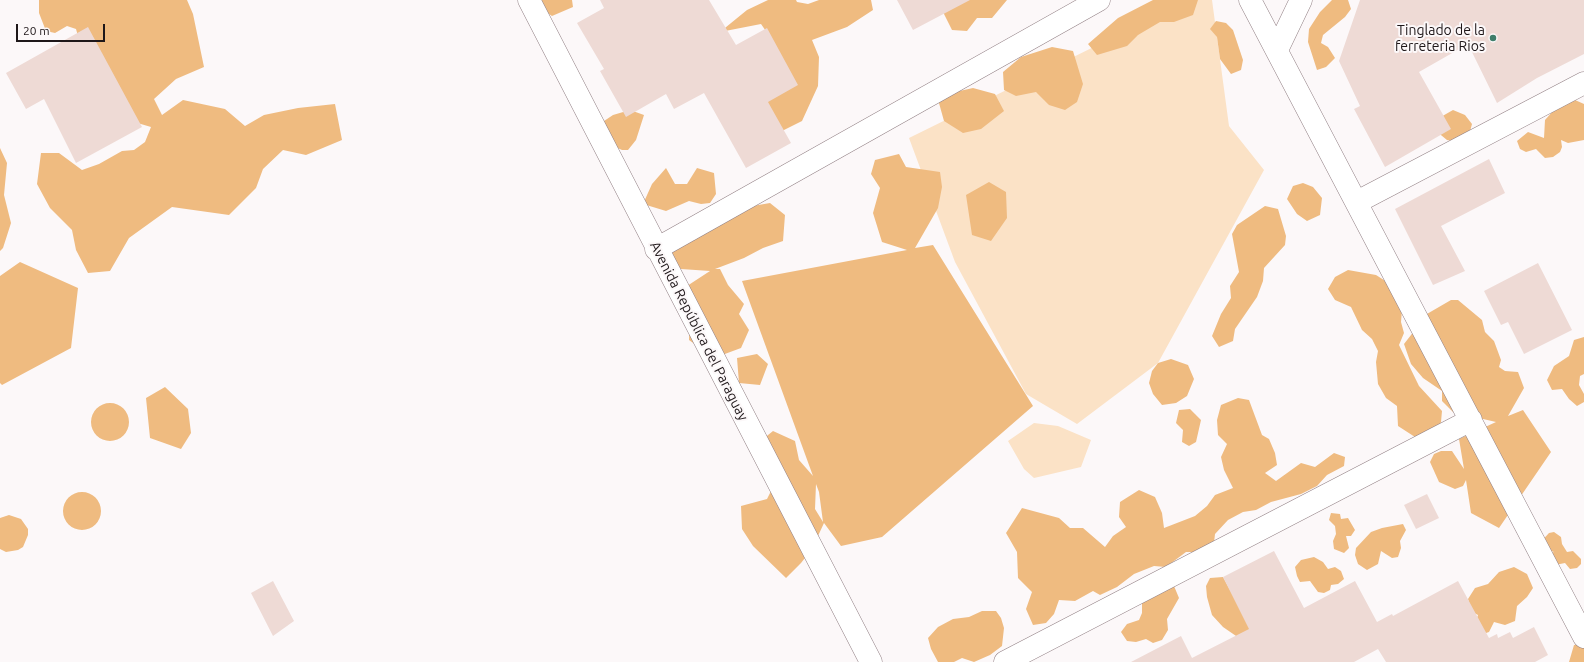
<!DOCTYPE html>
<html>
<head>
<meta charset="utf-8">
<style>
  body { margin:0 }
  #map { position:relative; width:1584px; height:662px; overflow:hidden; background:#fcf8f9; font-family:Ubuntu,sans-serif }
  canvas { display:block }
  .scale { position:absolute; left:16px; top:24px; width:89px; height:18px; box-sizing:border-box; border:2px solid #1e1719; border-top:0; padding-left:5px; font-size:12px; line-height:14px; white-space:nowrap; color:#1e1719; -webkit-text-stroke:3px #fcf8f9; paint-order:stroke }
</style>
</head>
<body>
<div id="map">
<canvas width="1584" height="662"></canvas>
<div class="scale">20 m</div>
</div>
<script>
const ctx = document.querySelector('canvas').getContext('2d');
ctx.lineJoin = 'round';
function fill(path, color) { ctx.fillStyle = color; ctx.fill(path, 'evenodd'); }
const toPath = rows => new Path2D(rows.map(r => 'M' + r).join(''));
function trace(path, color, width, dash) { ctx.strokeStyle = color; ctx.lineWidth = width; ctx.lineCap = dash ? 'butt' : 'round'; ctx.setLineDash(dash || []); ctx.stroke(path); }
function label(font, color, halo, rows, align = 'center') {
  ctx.font = font + ' Ubuntu,sans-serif'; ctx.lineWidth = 4; ctx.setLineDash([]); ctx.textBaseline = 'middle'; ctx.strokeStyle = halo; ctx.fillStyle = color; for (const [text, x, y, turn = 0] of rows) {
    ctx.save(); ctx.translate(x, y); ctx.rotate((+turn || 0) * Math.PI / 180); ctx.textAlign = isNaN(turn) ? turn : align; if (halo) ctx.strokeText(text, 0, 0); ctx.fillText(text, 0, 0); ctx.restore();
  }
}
const green = toPath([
  [1189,0,1212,0,1229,126,1264,170,1158,363,1077,424,1026,394,955,262,909,138],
  [1034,423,1058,426,1091,440,1081,467,1034,478,1024,469,1008,441]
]);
const forest = toPath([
  [39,0,187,0,193,14,204,67,176,79,154,99,162,115,183,100,225,109,245,126,264,115,298,108,335,104,342,140,306,155,283,150,263,169,256,188,229,215,172,207,129,238,110,271,88,273,76,250,72,230,50,208,37,184,41,153,59,153,82,170,99,164,122,151,134,150,145,142,151,127,124,119,81,47,76,29,67,26,55,33,46,31,39,13],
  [530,0,572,0,573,7,552,16,531,2],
  [768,0,796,0,797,2,808,4,819,0,871,0,873,10,847,27,812,40,819,57,818,86,802,121,780,132,761,105,770,37,761,24,720,32,747,10],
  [947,0,1007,0,992,18,977,18,967,31,952,30,940,6],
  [1153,0,1198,0,1193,15,1174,22,1160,22,1138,35,1127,46,1097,55,1088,44,1118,18],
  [1332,0,1348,0,1351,9,1345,17,1323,35,1321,43,1328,47,1335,58,1326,67,1317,70,1308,42,1309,29,1320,12],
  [1216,21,1226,23,1233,30,1243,60,1241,70,1231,74,1220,59,1217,37,1210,29],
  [1052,47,1073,51,1083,84,1077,102,1065,110,1049,105,1036,92,1016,96,1004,90,1003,72,1021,57],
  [973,88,995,94,1004,111,981,129,963,133,944,121,937,96],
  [1575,100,1584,104,1584,140,1568,143,1561,140,1562,147,1560,152,1553,157,1545,158,1536,149,1526,152,1520,149,1517,141,1528,132,1544,138,1545,120,1553,111,1565,104],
  [630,110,644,115,636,140,628,150,622,150,602,141,595,127,613,115],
  [1453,110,1465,115,1472,124,1469,135,1458,142,1447,140,1436,131,1439,118],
  [0,148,7,163,4,195,11,223,3,248,0,251],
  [899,154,906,167,940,172,942,187,938,208,915,248,933,245,1033,406,882,537,841,546,824,523,812,549,801,563,786,578,753,546,742,529,741,506,767,499,772,489,758,443,773,431,795,441,799,460,813,476,742,281,907,250,882,242,873,213,880,188,871,174,875,160],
  [816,484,819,492,823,522,815,509],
  [666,168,675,184,687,184,697,168,714,173,716,194,710,203,701,204,689,201,666,211,643,204,652,184],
  [989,182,1006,192,1007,218,991,241,972,235,966,195],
  [1303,183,1313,187,1322,198,1320,215,1307,221,1297,214,1287,199,1293,186],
  [770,203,785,215,783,241,763,248,744,258,715,269,720,269,728,285,744,304,739,314,749,330,741,348,714,358,689,340,690,311,687,286,710,271,681,269,670,257,670,248,747,207],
  [1265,206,1278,209,1286,236,1285,245,1264,268,1263,281,1257,297,1235,329,1233,341,1219,347,1212,336,1221,314,1231,298,1230,286,1239,272,1232,234,1237,225],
  [20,262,78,288,71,348,2,385,0,383,0,276],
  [1348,270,1376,275,1387,282,1402,310,1401,322,1404,333,1399,345,1419,386,1442,411,1441,422,1434,438,1415,437,1398,426,1397,406,1386,398,1378,384,1376,362,1378,351,1372,339,1362,330,1351,307,1335,300,1328,289,1335,277],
  [1451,300,1458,300,1482,320,1485,332,1494,341,1501,360,1499,367,1505,371,1518,372,1524,388,1508,416,1523,410,1551,452,1499,528,1471,513,1466,480,1463,486,1455,489,1439,482,1430,462,1434,454,1441,451,1452,451,1464,469,1459,439,1496,422,1453,412,1442,401,1442,391,1423,378,1411,364,1404,344,1418,326,1420,318],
  [1584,337,1584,374,1580,376,1579,385,1584,394,1584,402,1577,406,1569,399,1562,389,1552,390,1547,380,1554,366,1569,356,1574,340],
  [757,354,768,364,760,385,739,383,737,358],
  [1171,359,1188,365,1194,379,1187,396,1176,403,1162,405,1153,394,1149,383,1152,371,1158,363],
  [165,387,188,409,191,433,181,449,150,438,146,398],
  [1238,398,1249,400,1262,435,1269,439,1275,453,1277,465,1265,473,1276,481,1301,463,1315,467,1334,453,1345,457,1344,466,1327,475,1317,486,1301,494,1271,502,1256,510,1243,512,1228,520,1215,534,1214,543,1196,552,1186,552,1166,567,1154,566,1134,574,1117,587,1100,595,1093,591,1075,601,1059,600,1054,614,1046,623,1033,625,1026,609,1032,592,1018,578,1017,552,1006,533,1022,508,1059,518,1070,528,1083,528,1105,547,1113,536,1126,527,1119,517,1120,502,1139,490,1155,497,1162,513,1164,528,1195,516,1207,506,1215,495,1233,488,1224,470,1221,457,1227,444,1218,435,1217,420,1221,405],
  '91 422a19 19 0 1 1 38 0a19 19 0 1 1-38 0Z',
  [1190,409,1201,420,1196,442,1189,446,1182,442,1183,430,1176,423,1179,410],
  '63 511a19 19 0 1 1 38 0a19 19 0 1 1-38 0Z',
  [1331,513,1340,514,1341,519,1348,518,1355,530,1351,536,1346,536,1349,548,1344,553,1334,549,1333,541,1336,534,1335,526,1329,520],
  [9,515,21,519,28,529,28,535,23,547,18,550,6,552,0,549,0,518],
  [1403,524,1406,530,1400,541,1401,548,1398,557,1392,558,1381,551,1378,564,1367,570,1358,564,1355,555,1356,548,1371,532,1382,528],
  [1554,532,1561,537,1562,544,1567,552,1573,551,1581,559,1581,564,1577,568,1570,569,1565,563,1550,566,1545,555,1554,552,1537,546,1549,533],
  [1314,557,1323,562,1328,569,1335,567,1341,571,1344,579,1338,584,1331,585,1330,590,1324,593,1318,592,1310,581,1300,582,1297,576,1295,567,1301,560],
  [1514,567,1527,574,1533,588,1527,597,1517,606,1515,621,1505,625,1494,622,1489,632,1483,634,1474,627,1478,615,1472,612,1468,599,1475,588,1488,584,1499,572],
  [1223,577,1253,632,1239,638,1223,627,1212,615,1207,597,1206,586,1210,578],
  [1174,586,1179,598,1167,619,1168,630,1162,640,1153,643,1146,639,1136,642,1127,641,1121,632,1127,624,1139,620,1142,613,1142,600],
  [982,611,996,611,1001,618,1004,628,1002,646,990,655,974,662,962,658,954,662,938,662,931,649,928,638,938,627,953,619,969,617],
  [1584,644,1584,662,1569,662,1574,645]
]);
const building = toPath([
  [600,0,709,0,736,45,767,28,798,85,768,102,791,143,746,168,704,93,674,109,666,94,626,117,600,71,604,69,577,23,604,8],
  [897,0,970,0,913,30],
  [1360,0,1584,0,1584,54,1537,78,1497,103,1468,44,1419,72,1451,129,1385,167,1354,109,1360,106,1339,61],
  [88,27,142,127,76,163,44,99,26,109,6,73],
  [1489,159,1505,193,1441,226,1465,271,1433,285,1395,209],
  [1538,263,1572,330,1524,354,1508,322,1501,325,1484,291],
  [1427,494,1439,518,1416,529,1404,505],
  [1274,551,1304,608,1355,581,1377,622,1392,614,1393,616,1458,581,1489,638,1497,634,1498,638,1510,632,1513,638,1534,627,1548,655,1535,662,1386,662,1378,649,1354,662,1131,662,1181,636,1192,658,1249,629,1223,577],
  [273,581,294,621,273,636,251,593]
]);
const street = toPath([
  [529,0,871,662],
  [1250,0,1584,637],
  [1277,50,1301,0],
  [1357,202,1584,83],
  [656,249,1099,0],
  [1005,662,1471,420]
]);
const markers = [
  [1493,38,4,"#3f7e6b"]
];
const poiNames = [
  ["Tinglado de la",1485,30],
  ["ferreteria Rios",1485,46]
];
const streetNames = [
  ["Avenida República del Paraguay",699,331,63]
];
fill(green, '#fbe2c6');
fill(forest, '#efbb80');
fill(building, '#eedad5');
trace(street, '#928085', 23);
trace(street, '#fff', 22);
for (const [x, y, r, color] of markers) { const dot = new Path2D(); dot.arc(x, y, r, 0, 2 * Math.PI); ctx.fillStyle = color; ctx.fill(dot); trace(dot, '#fcf8f9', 1.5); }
label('14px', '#1e1719', '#fcf8f9', poiNames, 'right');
label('14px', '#1e1719', '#fcf8f9', streetNames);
</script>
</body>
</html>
